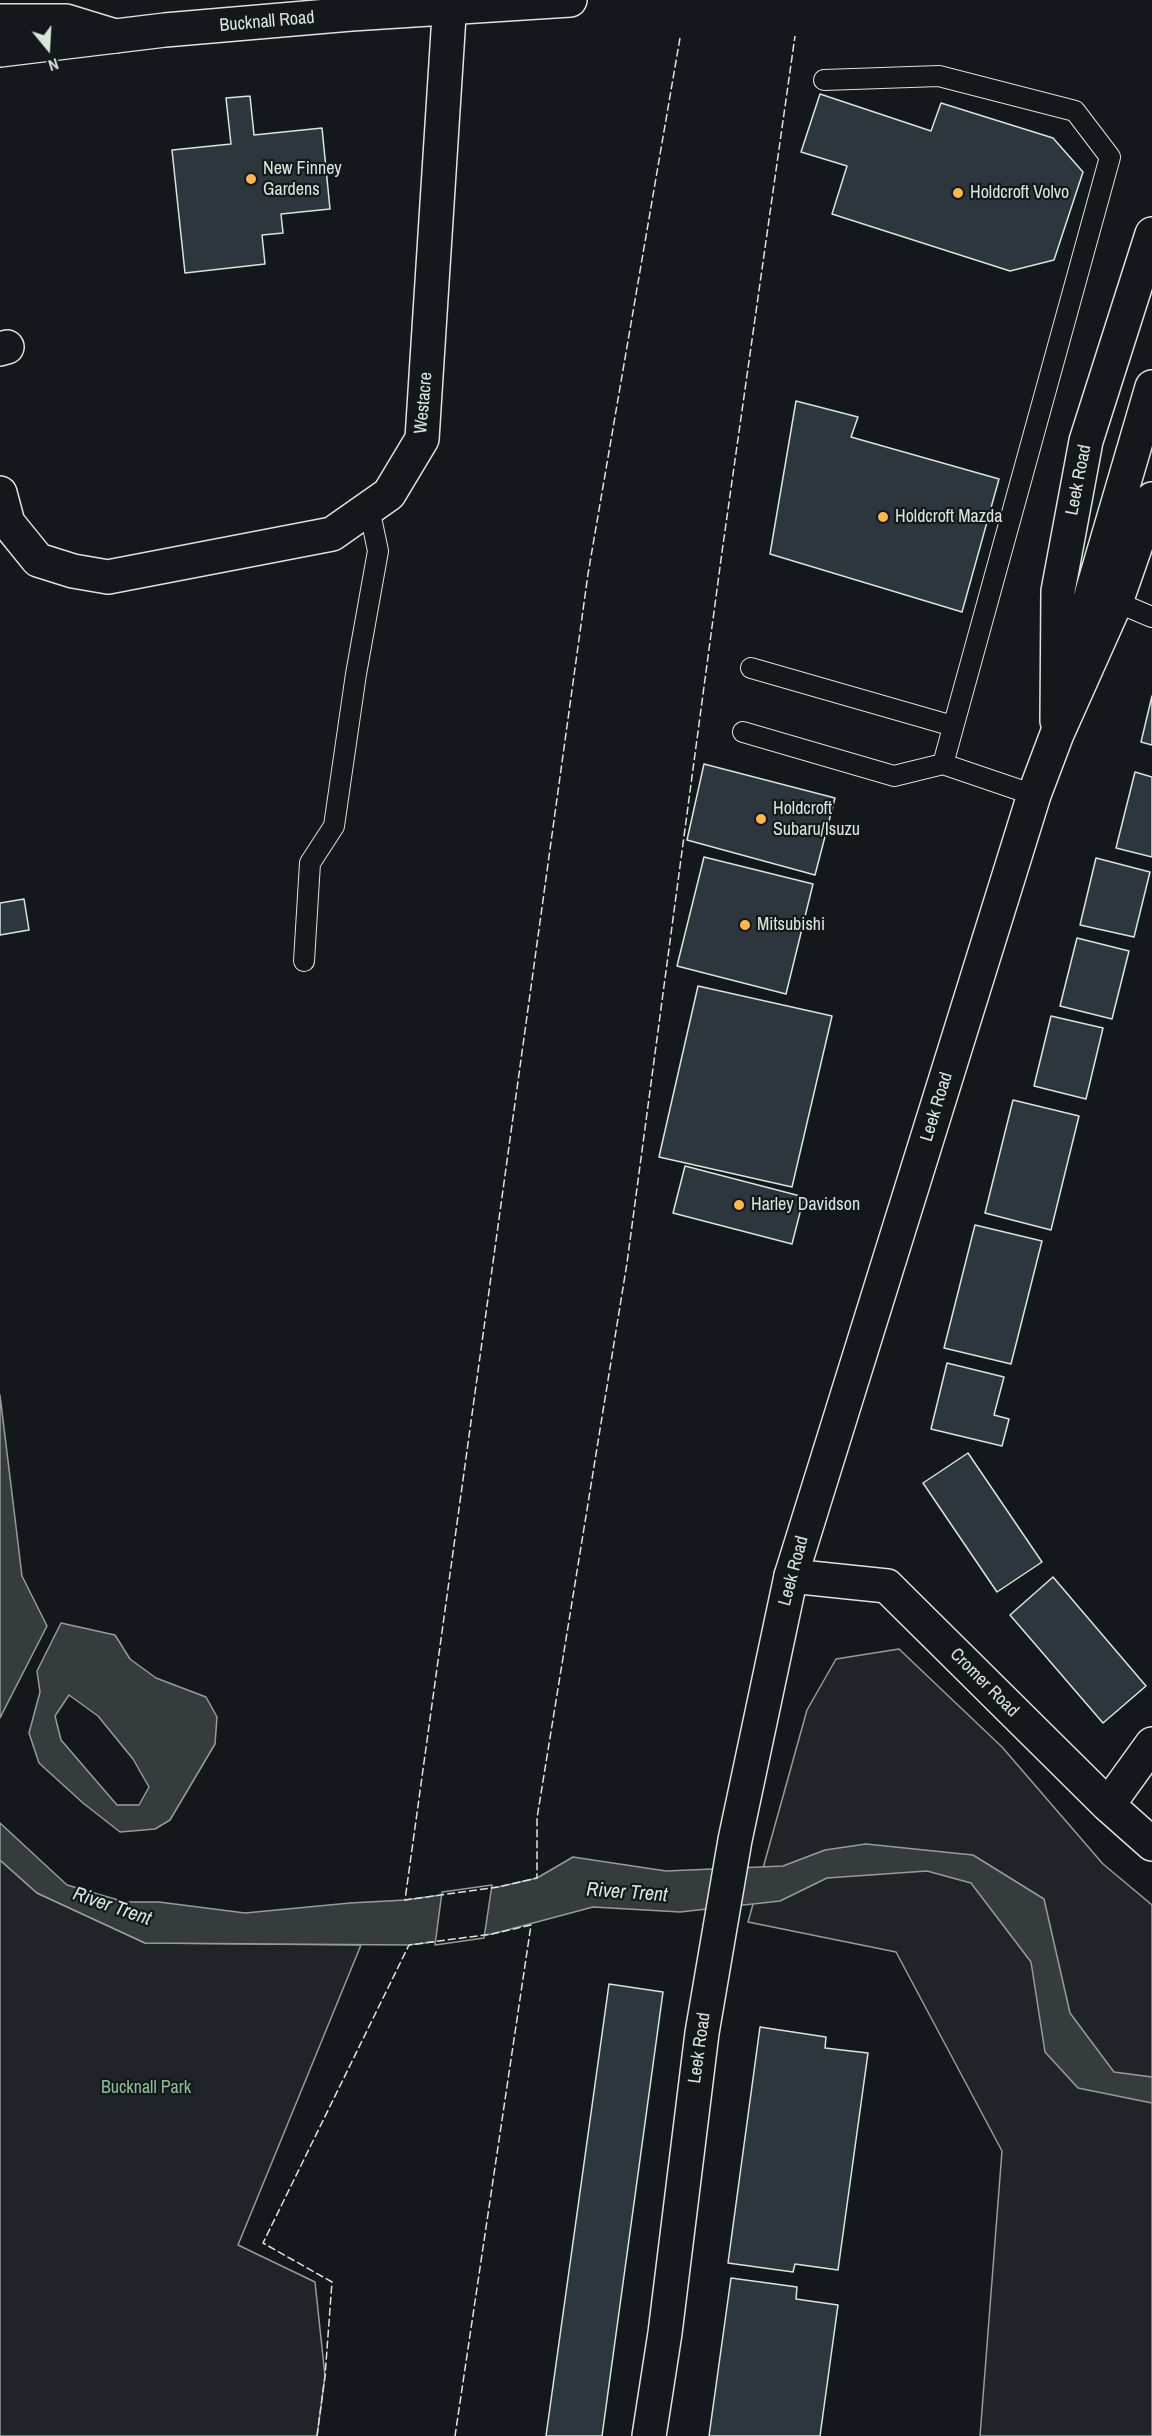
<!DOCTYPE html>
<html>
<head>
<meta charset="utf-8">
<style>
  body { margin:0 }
  #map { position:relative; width:1152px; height:2436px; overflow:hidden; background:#14181c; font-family:"Archivo Narrow",sans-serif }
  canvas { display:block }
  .north { position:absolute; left:18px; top:18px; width:60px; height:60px; -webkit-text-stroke:4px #14181c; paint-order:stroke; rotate:162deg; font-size:16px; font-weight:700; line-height:24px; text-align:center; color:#d8e6dc }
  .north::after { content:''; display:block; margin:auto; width:21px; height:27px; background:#d8e6dc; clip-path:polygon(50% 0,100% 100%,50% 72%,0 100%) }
</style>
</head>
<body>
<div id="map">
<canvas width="1152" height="2436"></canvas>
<div class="north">N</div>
</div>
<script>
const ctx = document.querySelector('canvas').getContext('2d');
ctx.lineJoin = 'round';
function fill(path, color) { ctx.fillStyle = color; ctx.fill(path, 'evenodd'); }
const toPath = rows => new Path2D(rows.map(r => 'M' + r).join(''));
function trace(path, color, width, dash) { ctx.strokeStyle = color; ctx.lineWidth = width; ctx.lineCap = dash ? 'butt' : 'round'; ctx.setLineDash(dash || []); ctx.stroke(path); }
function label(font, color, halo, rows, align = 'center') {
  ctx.font = font + ' "Archivo Narrow",sans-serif'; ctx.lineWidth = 4.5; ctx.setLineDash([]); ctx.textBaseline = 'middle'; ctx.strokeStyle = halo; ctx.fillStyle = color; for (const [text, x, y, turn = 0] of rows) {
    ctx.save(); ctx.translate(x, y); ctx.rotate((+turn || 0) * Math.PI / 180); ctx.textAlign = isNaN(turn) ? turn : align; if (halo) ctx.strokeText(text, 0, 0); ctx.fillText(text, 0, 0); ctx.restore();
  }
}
const green = toPath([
  [899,1649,1002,1747,1103,1864,1152,1905,1152,2436,980,2436,1002,2151,896,1952,748,1922,807,1710,836,1659,899,1649],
  [0,1860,37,1893,145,1943,361,1945,238,2245,315,2282,325,2376,317,2436,0,2436,0,1860]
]);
const water = toPath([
  [0,1395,22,1576,47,1626,0,1718,0,1395],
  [61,1623,115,1635,130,1659,156,1678,206,1697,217,1717,215,1744,170,1820,155,1829,120,1832,83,1803,39,1763,29,1733,40,1692,37,1671,61,1623],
  [69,1695,98,1716,133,1759,149,1787,139,1805,117,1805,61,1740,55,1716,69,1695],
  [0,1823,67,1885,125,1902,159,1902,245,1913,350,1903,405,1900,498,1887,537,1878,573,1857,666,1871,783,1866,825,1850,866,1844,973,1855,1044,1899,1070,2013,1114,2072,1152,2077,1152,2103,1078,2088,1045,2052,1031,1962,971,1883,927,1871,827,1878,780,1901,680,1912,593,1907,492,1934,409,1945,145,1943,37,1893,0,1860,0,1823]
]);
const pier = toPath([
  [492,1885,484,1938,435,1945,442,1892,492,1885]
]);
const building = toPath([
  [820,94,931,131,941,103,1053,138,1083,172,1054,260,1010,271,832,214,847,166,801,152,820,94],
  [250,96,254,135,322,128,330,209,281,214,283,233,262,235,265,264,185,273,172,150,231,144,226,98,250,96],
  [796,401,858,417,851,437,999,479,962,612,770,554,796,401],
  [1152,696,1152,745,1141,742,1152,696],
  [704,764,835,798,815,875,687,840,704,764],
  [1135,772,1152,777,1152,857,1116,848,1135,772],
  [704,857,813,884,786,994,677,966,704,857],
  [1096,858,1150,872,1134,937,1080,925,1096,858],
  [24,899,29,930,0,935,0,903,24,899],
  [1077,938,1129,951,1112,1019,1060,1006,1077,938],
  [698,986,832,1016,792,1187,659,1157,698,986],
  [1051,1016,1103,1028,1086,1099,1034,1086,1051,1016],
  [1013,1100,1079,1116,1051,1230,985,1213,1013,1100],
  [685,1166,804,1197,792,1244,673,1213,685,1166],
  [975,1225,1042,1241,1011,1364,944,1348,975,1225],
  [947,1363,1004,1377,994,1415,1009,1419,1002,1446,931,1429,947,1363],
  [968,1453,1042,1562,997,1592,923,1483,968,1453],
  [1053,1577,1146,1686,1103,1723,1010,1615,1053,1577],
  [609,1984,663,1992,602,2436,546,2436,609,1984],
  [760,2027,826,2037,825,2048,868,2053,838,2270,795,2264,793,2272,728,2263,760,2027],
  [731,2278,797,2287,796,2299,838,2305,820,2436,709,2436,731,2278]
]);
const lane = toPath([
  [824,80,939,76,1075,111,1110,157,943,764,1034,795],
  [1109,599,1152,617],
  [751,668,953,726],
  [743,732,894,776,943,764],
  [304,961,310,863,334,826,356,674,378,551,369,508]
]);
const street = toPath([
  [0,349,7,347],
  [0,493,8,523,38,560,73,571,108,577,332,534,389,494,422,439,450,0],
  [791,1576,887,1586,1108,1805,1152,1844],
  [1108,1805,1152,1744]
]);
const primary = toPath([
  [0,21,66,21,115,36],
  [1079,648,1092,592,1152,387],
  [1057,721,1058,591,1086,441,1152,234],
  [649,2436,665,2333,702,2033,735,1840,791,1576,1034,795,1057,734,1116,602,1152,499]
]);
const highway = toPath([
  [0,50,165,30,351,14,570,0]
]);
const fence = toPath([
  [680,38,588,574,405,1900,498,1887,537,1878,537,1818,627,1263,722,552,795,36],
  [317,2436,325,2376,332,2282,263,2243,409,1945,492,1934,531,1925,455,2436]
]);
const markers = [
  [251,179,6,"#ffb74d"],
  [958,193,6,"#ffb74d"],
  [883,517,6,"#ffb74d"],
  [761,819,6,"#ffb74d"],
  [745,925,6,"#ffb74d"],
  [739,1205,6,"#ffb74d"]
];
const streetNames = [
  ["Bucknall Road",267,22,-5],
  ["Westacre",424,403,-85],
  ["Leek Road",1079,480,-79],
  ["Leek Road",937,1107,-73],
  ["Leek Road",794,1571,-75],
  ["Cromer Road",984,1683,45],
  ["Leek Road",700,2048,-82]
];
const poiNames = [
  ["New Finney",263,169],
  ["Gardens",263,190],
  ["Holdcroft Volvo",970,193],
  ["Holdcroft Mazda",895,517],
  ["Holdcroft",773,809],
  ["Subaru/Isuzu",773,830],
  ["Mitsubishi",757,925],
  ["Harley Davidson",751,1205]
];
const parkNames = [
  ["Bucknall Park",146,2088]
];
const waterNames = [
  ["River Trent",627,1893,4],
  ["River Trent",112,1907,19]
];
fill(green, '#202428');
trace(green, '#939e99', 1.5);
fill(water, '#363b3e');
trace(water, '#939e99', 1.5);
fill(pier, '#14181c');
trace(pier, '#939e99', 1.5);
fill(building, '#2c363c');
trace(building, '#d8e6dc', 1.5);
trace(lane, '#d8e6dc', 22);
trace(street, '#d8e6dc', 36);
trace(primary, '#d8e6dc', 36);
trace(highway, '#d8e6dc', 36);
trace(lane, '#14181c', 20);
trace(street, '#14181c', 33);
trace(primary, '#14181c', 33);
trace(highway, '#14181c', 33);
trace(fence, '#d8e6dc', 1.5, [8, 3]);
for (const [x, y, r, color] of markers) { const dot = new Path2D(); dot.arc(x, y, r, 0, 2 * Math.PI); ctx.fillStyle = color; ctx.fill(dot); trace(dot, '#14181c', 2); }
label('18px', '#d8e6dc', '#14181c', streetNames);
label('18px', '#d8e6dc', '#14181c', poiNames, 'left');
label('18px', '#8ac095', '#14181c', parkNames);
label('italic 20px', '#d8e6dc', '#14181c', waterNames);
</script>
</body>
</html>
